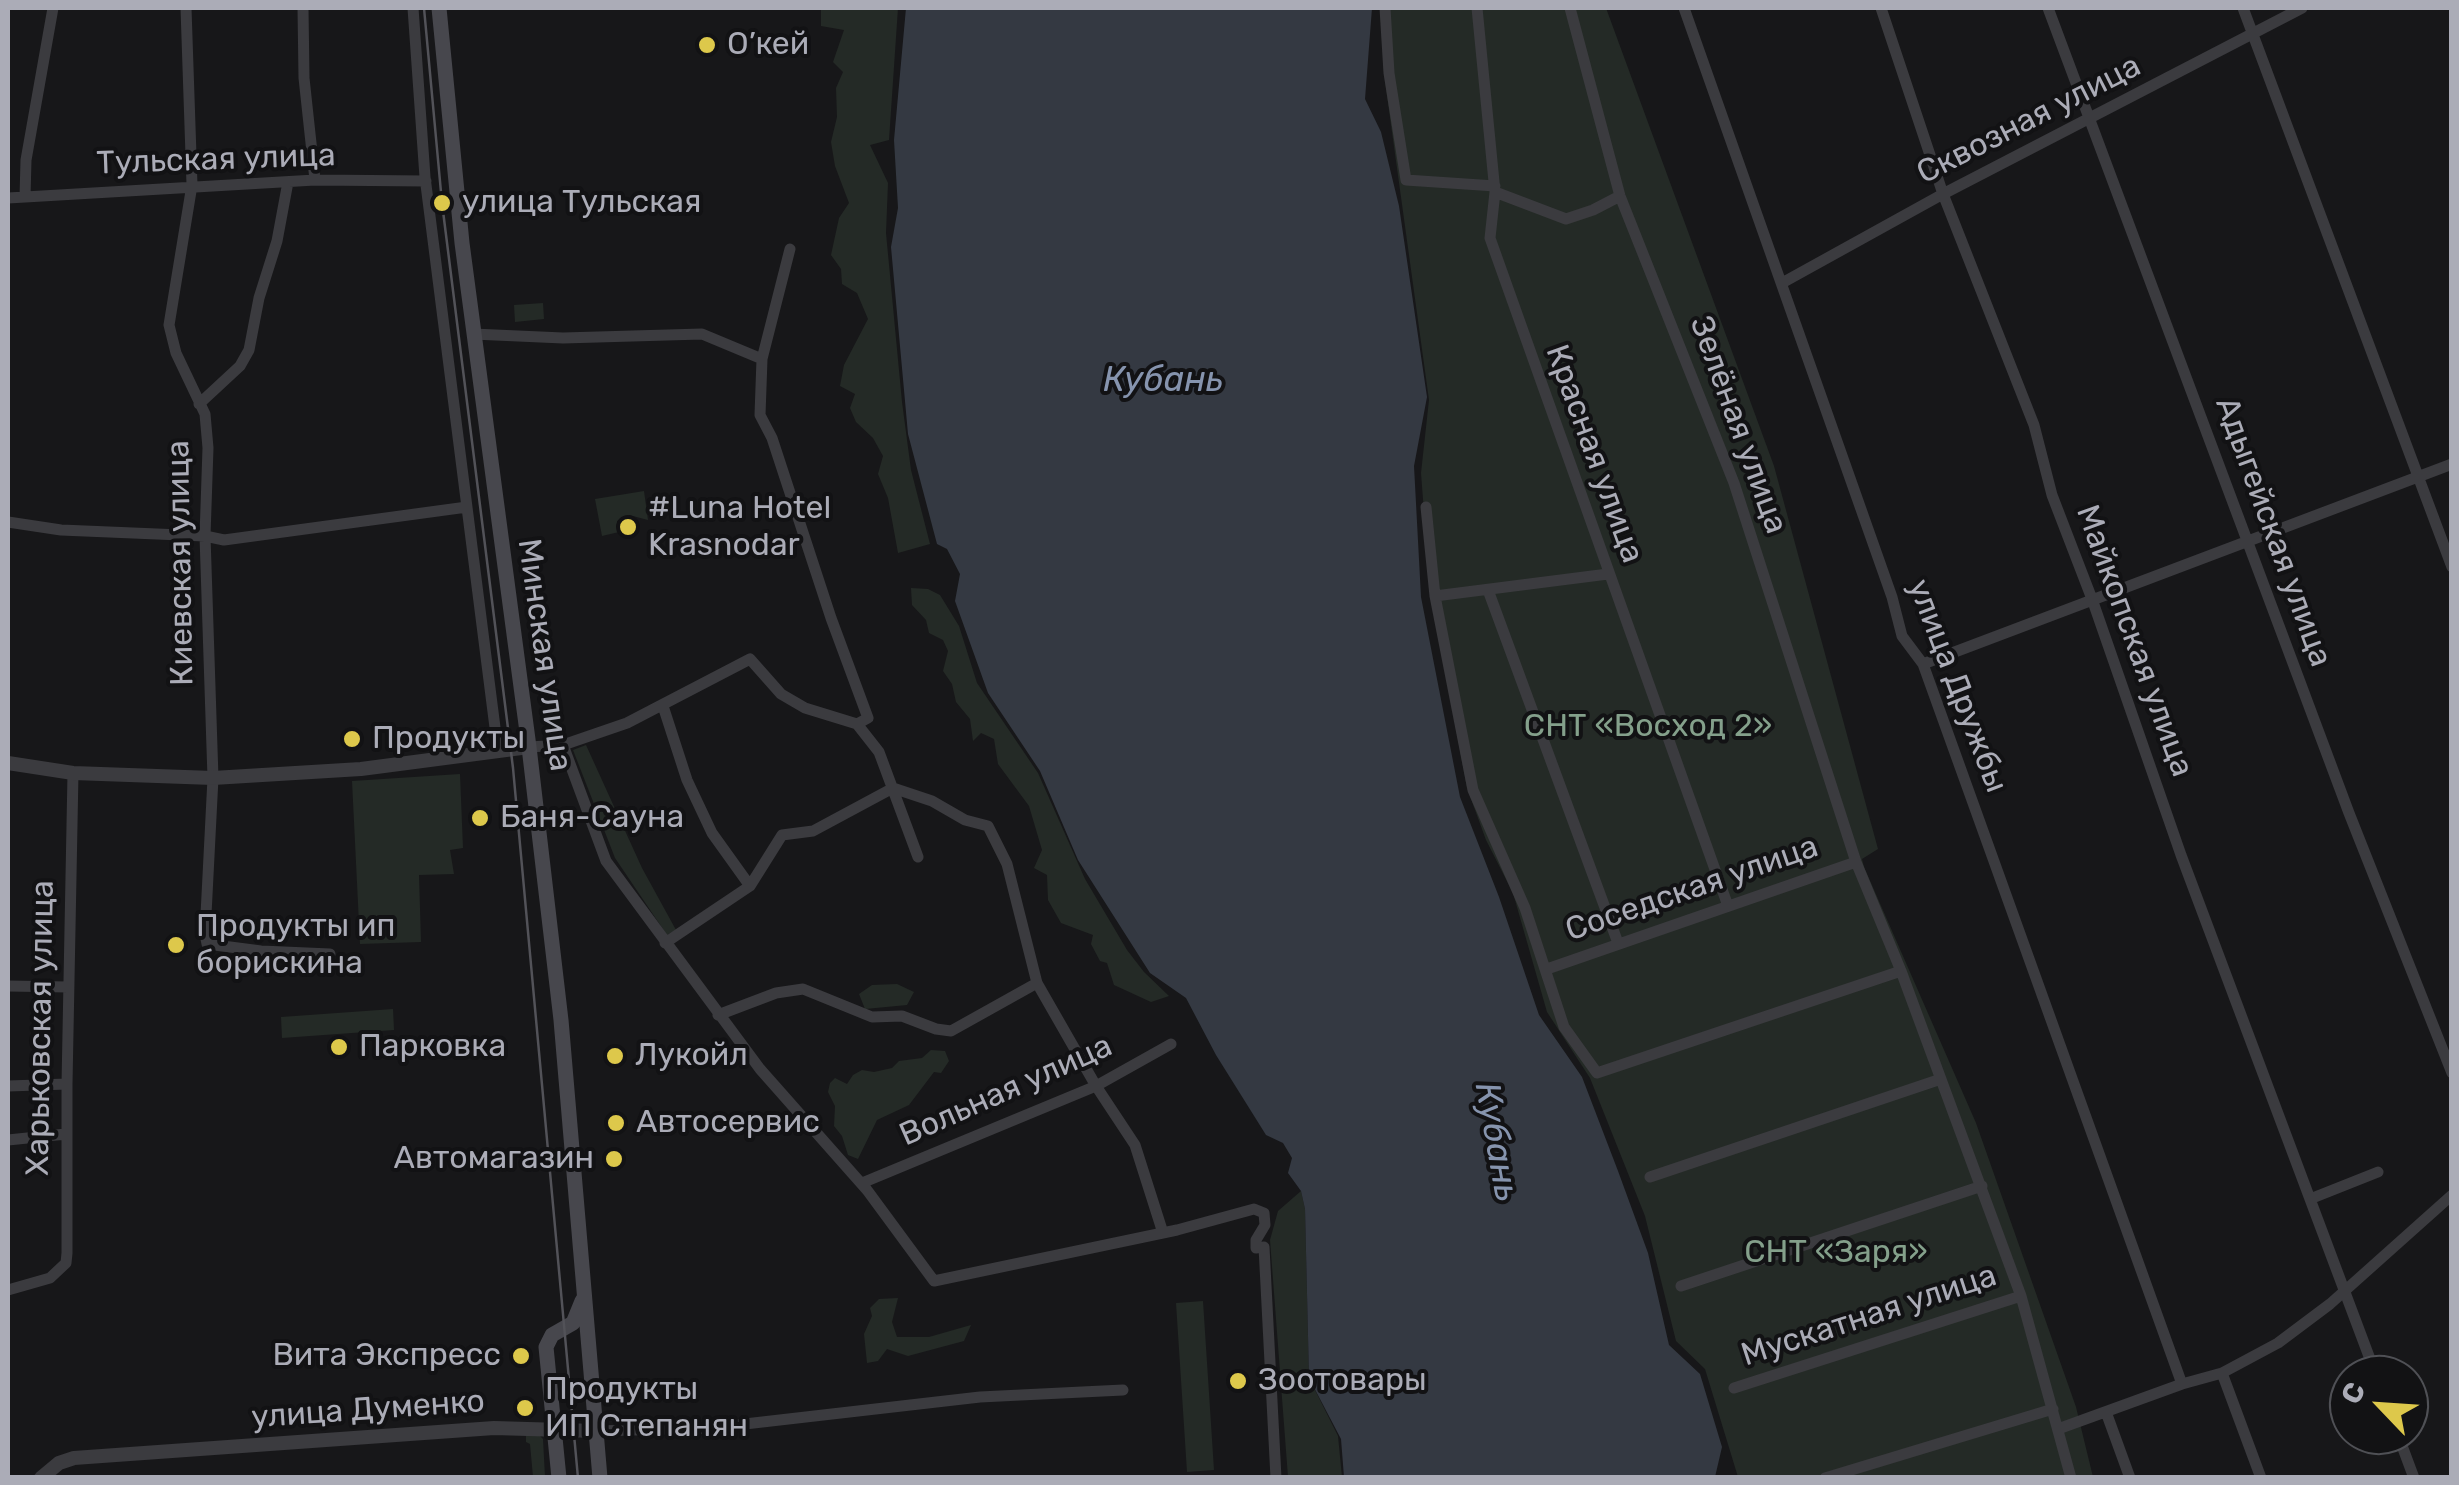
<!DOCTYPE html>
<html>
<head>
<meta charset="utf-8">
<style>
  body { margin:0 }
  #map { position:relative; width:2459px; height:1485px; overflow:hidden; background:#171719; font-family:Rubik,sans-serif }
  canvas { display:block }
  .frame { position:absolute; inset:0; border:10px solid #abacb7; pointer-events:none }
  .north { position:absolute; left:2329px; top:1355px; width:100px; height:100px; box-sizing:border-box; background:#121214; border:2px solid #4f5055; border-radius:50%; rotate:295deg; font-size:28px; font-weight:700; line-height:40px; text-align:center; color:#abacb7 }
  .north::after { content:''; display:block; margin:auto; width:35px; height:45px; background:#ddc84b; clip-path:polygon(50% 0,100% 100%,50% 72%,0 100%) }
</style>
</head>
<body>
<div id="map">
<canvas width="2459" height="1485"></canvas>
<div class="frame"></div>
<div class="north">С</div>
</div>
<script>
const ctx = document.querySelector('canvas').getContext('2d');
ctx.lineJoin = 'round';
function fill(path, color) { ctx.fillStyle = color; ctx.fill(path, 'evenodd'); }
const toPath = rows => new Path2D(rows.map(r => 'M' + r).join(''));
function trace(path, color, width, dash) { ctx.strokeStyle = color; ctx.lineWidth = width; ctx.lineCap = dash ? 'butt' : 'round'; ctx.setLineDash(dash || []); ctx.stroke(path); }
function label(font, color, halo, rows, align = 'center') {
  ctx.font = font + ' Rubik,sans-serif'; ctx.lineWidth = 8; ctx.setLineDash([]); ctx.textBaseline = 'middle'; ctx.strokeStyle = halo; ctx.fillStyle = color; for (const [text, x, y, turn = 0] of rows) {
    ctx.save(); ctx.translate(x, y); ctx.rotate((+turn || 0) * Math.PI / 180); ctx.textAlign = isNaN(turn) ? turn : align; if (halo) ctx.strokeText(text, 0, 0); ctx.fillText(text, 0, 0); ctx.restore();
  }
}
const green = toPath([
  [821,8,898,8,889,140,870,145,888,183,886,233,902,402,911,470,930,544,898,553,888,498,878,474,883,456,873,438,856,422,850,408,855,394,840,386,844,365,868,319,857,293,842,284,841,269,831,255,839,218,849,203,835,166,831,142,837,117,836,88,843,72,833,62,844,30,821,26],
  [1380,8,1606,8,1774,466,1878,849,1862,859,1864,867,1976,1123,2076,1407,2093,1477,1738,1477,1705,1369,1676,1341,1645,1216,1590,1078,1547,1012,1513,893,1486,840,1467,788,1430,591,1421,473,1429,400,1384,74],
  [543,303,544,319,515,322,514,305],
  [644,491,648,520,629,515,629,519,617,521,619,532,602,536,595,499],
  [911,588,928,589,940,595,959,626,977,683,1038,773,1085,879,1127,950,1144,972,1169,996,1151,1002,1114,985,1107,963,1100,961,1091,944,1093,935,1061,923,1048,900,1047,875,1034,868,1042,850,1029,806,998,764,994,739,981,733,973,741,970,719,956,702,952,684,943,671,948,651,943,640,929,633,926,620,912,605],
  [586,745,642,868,676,930,667,935,615,858,573,750],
  [460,774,463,848,450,850,454,874,419,875,421,942,360,944,352,781],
  [897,984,914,992,907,1005,865,1009,859,994,872,985],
  [393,1009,394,1030,282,1038,281,1017],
  [931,1050,945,1051,949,1061,941,1073,934,1072,909,1105,877,1120,858,1159,848,1155,842,1136,834,1126,835,1106,828,1092,830,1083,835,1078,847,1084,853,1075,862,1070,874,1072,892,1068,899,1061,922,1058],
  [1301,1191,1305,1209,1309,1378,1338,1436,1342,1477,1288,1477,1270,1240,1278,1211],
  [898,1298,892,1322,897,1337,929,1337,971,1325,964,1341,908,1356,887,1349,878,1361,867,1363,864,1334,872,1316,870,1308,879,1299],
  [1203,1301,1214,1470,1187,1472,1176,1303],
  [526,1435,540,1436,543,1439,545,1477,533,1477,530,1444,526,1442]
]);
const water = toPath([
  [906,8,1372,8,1365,99,1381,132,1399,206,1427,397,1414,466,1421,597,1460,797,1499,897,1539,1015,1582,1077,1618,1171,1648,1253,1669,1345,1700,1374,1722,1447,1715,1477,1344,1477,1341,1439,1309,1378,1305,1209,1301,1191,1288,1173,1292,1158,1283,1143,1266,1135,1216,1055,1186,998,1150,973,1078,860,1040,771,988,693,955,601,960,574,947,549,937,544,908,434,891,247,898,208,894,140]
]);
const minor = toPath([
  [186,8,192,185,169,325,176,353,205,414,208,448,205,536,213,778,205,934,207,944,261,951,330,954],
  [303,8,304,78,315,180],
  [413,8,425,177,498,751],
  [1385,8,1389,73,1406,180,1495,186],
  [1477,8,1495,192,1490,238,1728,906],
  [1570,8,1620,196,1734,483,1856,862,1901,971,2021,1296,2071,1478],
  [1684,8,1892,597,1902,636,1923,664,2182,1384],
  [1881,8,1943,194,2034,425,2052,495,2092,599,2181,855,2376,1375],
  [2048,8,2349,813,2452,1073],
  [2243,8,2452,567],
  [1495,192,1566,219,1593,210,1620,196],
  [25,197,26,160,53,8],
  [8,198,315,180,426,181],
  [790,249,762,359,760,415,772,438,831,618,868,718,857,724,879,752,918,857],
  [1782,283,1943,194,2302,8],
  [473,334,563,338,702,334,762,359],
  [199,404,240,366,249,350,259,298,277,241,288,182],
  [1426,507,1435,596,1473,790,1525,908,1564,1027,1597,1073,1901,971],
  [8,522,61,530,205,536,224,540,467,507],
  [1488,590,1618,943],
  [1435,596,1608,574],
  [1923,664,2452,464],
  [663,706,687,780,712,833,750,886],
  [563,745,606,861,760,1069,867,1190,934,1281,1177,1230,1254,1209,1264,1213,1265,1225,1256,1240,1256,1248,1264,1247,1276,1478],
  [529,747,563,745,627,723,750,659,781,694,805,708,857,724],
  [665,943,750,886,782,835,813,831,893,788,932,801,965,820,988,826,1007,864,1037,983,1096,1086,1135,1145,1163,1233],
  [1547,969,1856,862],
  [8,986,68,987],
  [718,1015,776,993,803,989,872,1017,902,1016,936,1029,951,1031,1037,983],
  [8,1086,67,1084],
  [8,1140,66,1134],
  [1650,1177,1941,1079],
  [862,1183,1096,1086,1171,1044],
  [2310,1199,2378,1172],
  [1681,1286,1982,1186],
  [8,1290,50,1278,66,1263,67,1253,67,1084,73,773],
  [2222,1373,2261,1478],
  [1734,1388,2021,1296],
  [2106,1412,2130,1478],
  [2058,1429,2182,1384,2222,1373,2278,1343,2330,1304,2452,1195],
  [596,1431,710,1428,980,1397,1123,1390],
  [2398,1435,2414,1478],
  [1825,1478,2053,1409]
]);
const tertiary = toPath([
  [8,763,73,773,213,778,361,769,529,747],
  [41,1478,59,1463,74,1458,494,1428,596,1431]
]);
const secondary = toPath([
  [439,8,462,243,529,747,561,1020,600,1478],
  [559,1478,546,1347,552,1335,573,1323,582,1301]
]);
const tram = toPath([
  [424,8,442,203,513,768,578,1478]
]);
const markers = [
  [707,45,10,"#ddc84b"],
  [442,203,10,"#ddc84b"],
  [628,527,10,"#ddc84b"],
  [352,739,10,"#ddc84b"],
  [480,818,10,"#ddc84b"],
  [176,945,10,"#ddc84b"],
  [339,1047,10,"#ddc84b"],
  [615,1056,10,"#ddc84b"],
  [616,1123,10,"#ddc84b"],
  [614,1159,10,"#ddc84b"],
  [521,1356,10,"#ddc84b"],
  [1238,1381,10,"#ddc84b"],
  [525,1408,10,"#ddc84b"]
];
const poiNames = [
  ["О’кей",727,45],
  ["улица Тульская",462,203],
  ["#Luna Hotel",648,509],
  ["Krasnodar",648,546],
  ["Продукты",372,739],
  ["Баня-Сауна",500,818],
  ["Продукты ип",196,927],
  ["борискина",196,964],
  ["Парковка",359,1047],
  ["Лукойл",635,1056],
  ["Автосервис",636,1123],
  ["Автомагазин",594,1159,"right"],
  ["Вита Экспресс",501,1356,"right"],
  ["Зоотовары",1258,1381],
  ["Продукты",545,1390],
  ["ИП Степанян",545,1427]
];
const streetNames = [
  ["Сквозная улица",2029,120,-27],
  ["Тульская улица",216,160,-2],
  ["Зелёная улица",1738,425,70],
  ["Красная улица",1594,454,70],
  ["Адыгейская улица",2273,532,70],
  ["Киевская улица",181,563,-91],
  ["Майкопская улица",2134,641,70],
  ["Минская улица",544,655,82],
  ["улица Дружбы",1957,686,69],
  ["Соседская улица",1692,889,-19],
  ["Харьковская улица",41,1028,-89],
  ["Вольная улица",1006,1091,-24],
  ["Мускатная улица",1869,1316,-18],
  ["улица Думенко",368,1410,-4]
];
const parkNames = [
  ["СНТ «Восход 2»",1648,727],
  ["СНТ «Заря»",1836,1253]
];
const waterNames = [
  ["Кубань",1163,381],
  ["Кубань",1496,1142,80]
];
fill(green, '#242a26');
fill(water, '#343942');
trace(minor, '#3b3b3f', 11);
trace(tertiary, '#3b3b3f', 14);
trace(secondary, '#47474d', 15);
trace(tram, '#525258', 2.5);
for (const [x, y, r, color] of markers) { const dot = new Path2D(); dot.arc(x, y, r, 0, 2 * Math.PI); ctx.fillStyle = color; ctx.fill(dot); trace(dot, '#121214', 4); }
label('32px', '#abacb7', '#121214', poiNames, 'left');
label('32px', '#abacb7', '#121214', streetNames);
label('32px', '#84a08b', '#121214', parkNames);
label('italic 35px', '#8694ae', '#121214', waterNames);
</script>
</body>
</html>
